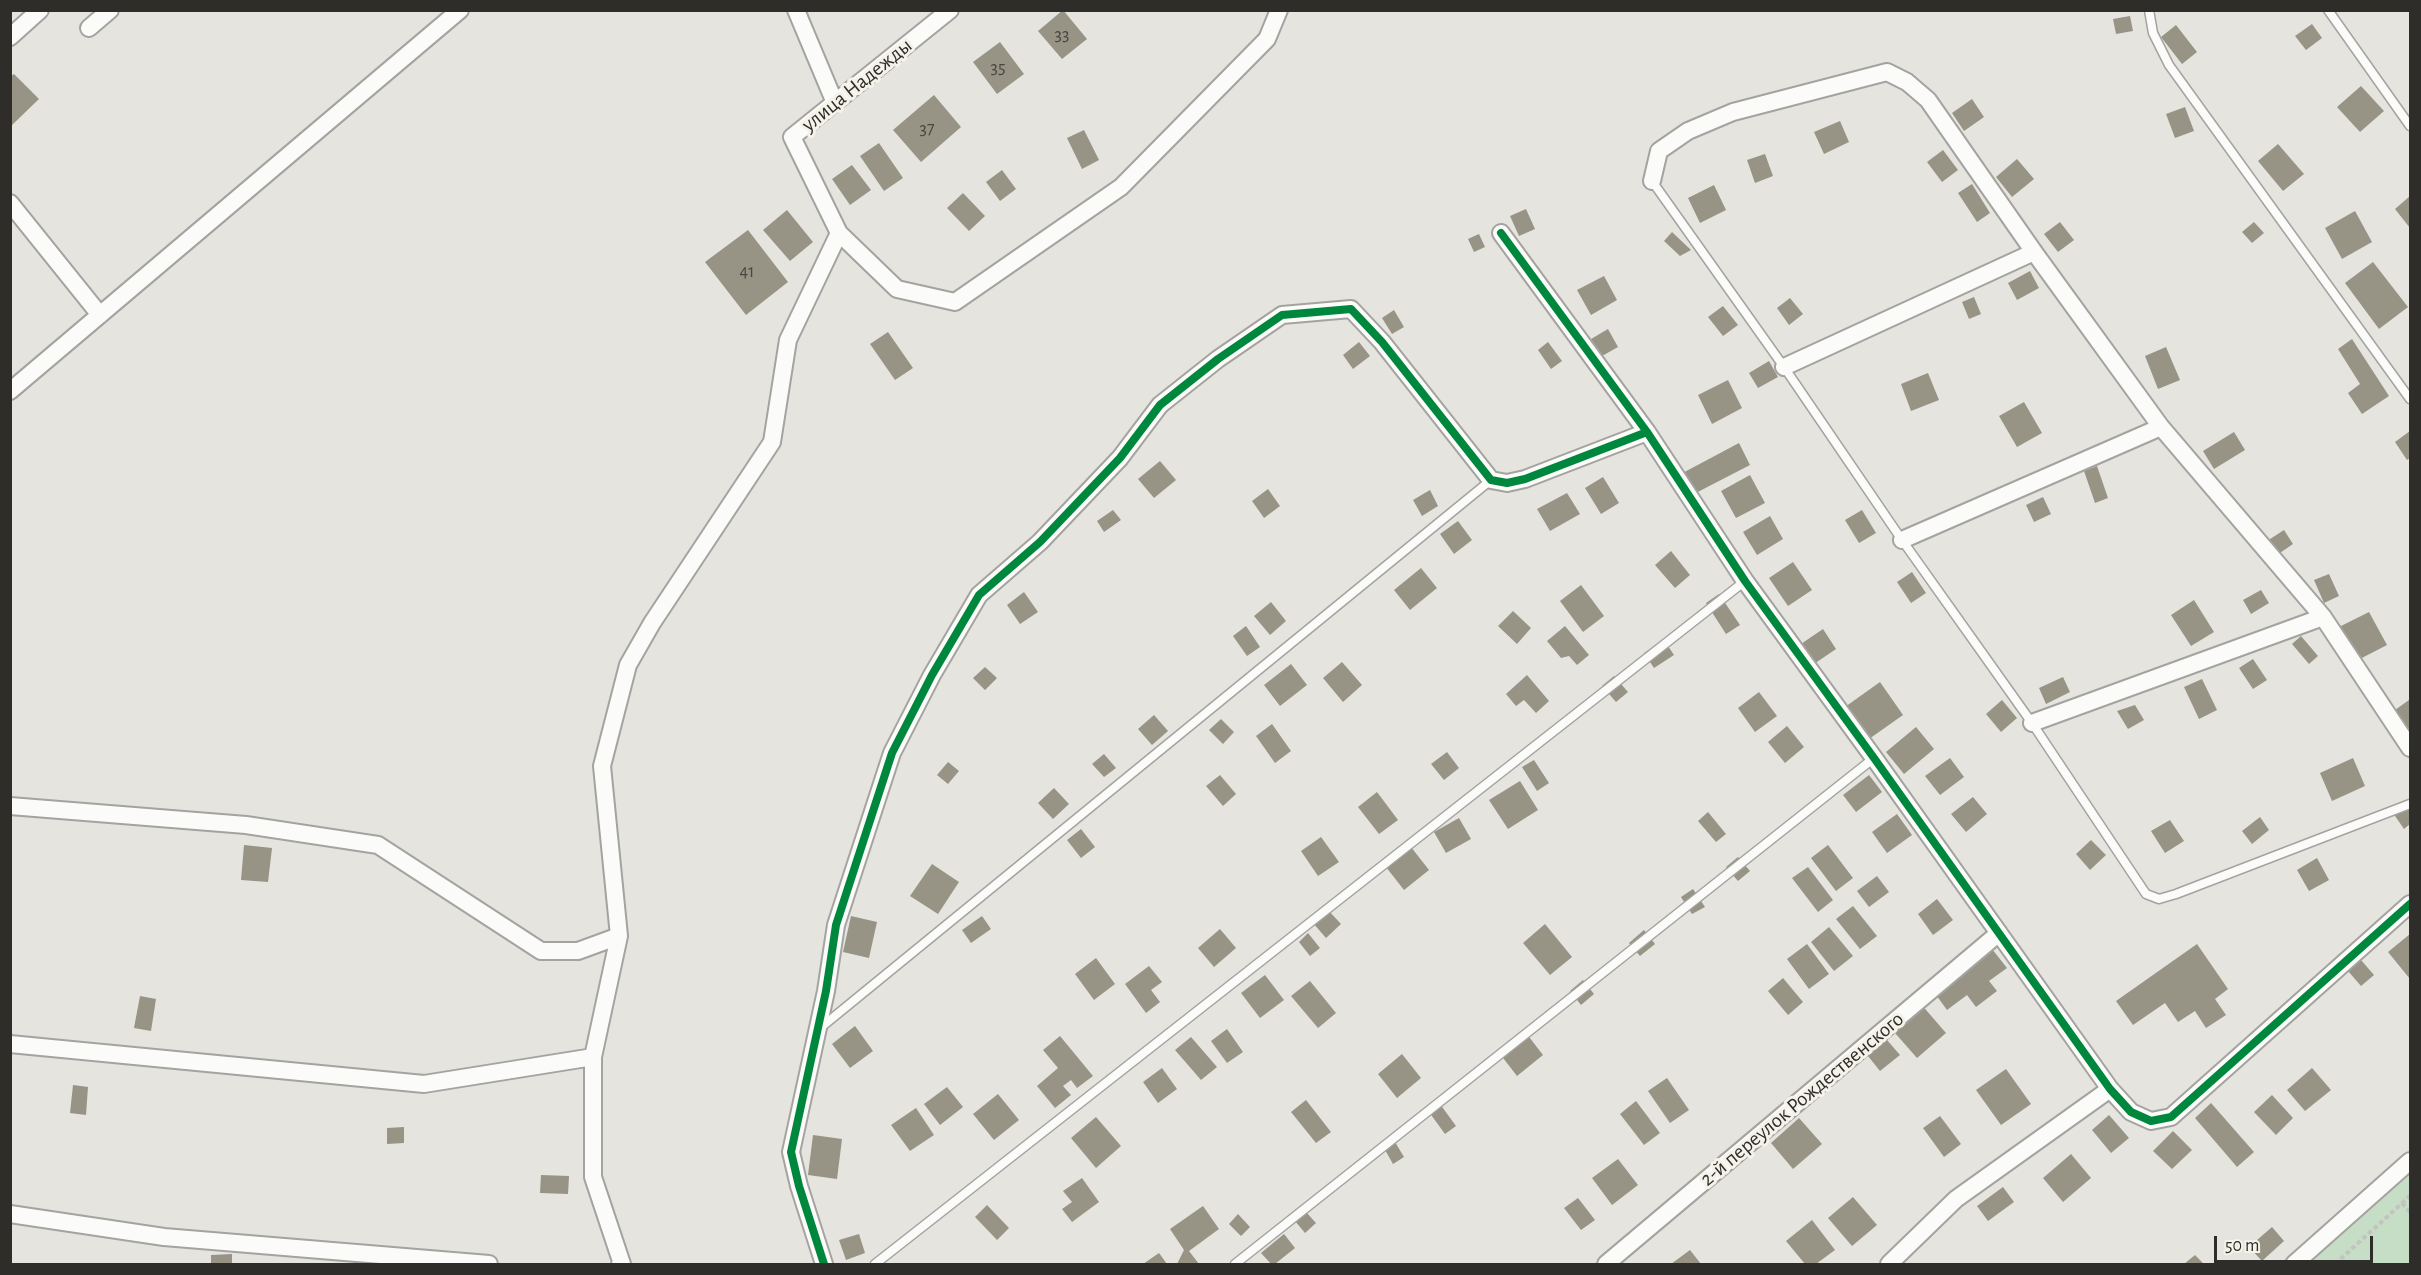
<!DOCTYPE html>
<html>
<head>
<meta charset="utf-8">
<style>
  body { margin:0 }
  #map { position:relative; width:2421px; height:1275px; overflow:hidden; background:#e5e4df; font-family:"Alegreya Sans",sans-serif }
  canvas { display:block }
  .frame { position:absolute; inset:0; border:12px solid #2e2d2a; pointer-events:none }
  .scale { position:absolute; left:2214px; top:1236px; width:159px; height:27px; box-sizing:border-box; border:3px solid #2e2d2a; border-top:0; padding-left:8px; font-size:18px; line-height:21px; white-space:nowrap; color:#2e2d2a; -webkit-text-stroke:4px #f5f3e9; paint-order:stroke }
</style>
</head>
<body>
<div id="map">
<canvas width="2421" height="1275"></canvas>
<div class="frame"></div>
<div class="scale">50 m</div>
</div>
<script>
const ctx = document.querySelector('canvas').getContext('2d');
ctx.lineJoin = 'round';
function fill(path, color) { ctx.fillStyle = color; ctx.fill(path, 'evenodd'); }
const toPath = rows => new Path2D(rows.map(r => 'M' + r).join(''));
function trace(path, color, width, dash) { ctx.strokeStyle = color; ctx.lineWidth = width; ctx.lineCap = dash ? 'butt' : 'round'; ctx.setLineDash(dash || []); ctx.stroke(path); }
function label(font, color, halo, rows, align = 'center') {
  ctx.font = font + ' "Alegreya Sans",sans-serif'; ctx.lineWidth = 6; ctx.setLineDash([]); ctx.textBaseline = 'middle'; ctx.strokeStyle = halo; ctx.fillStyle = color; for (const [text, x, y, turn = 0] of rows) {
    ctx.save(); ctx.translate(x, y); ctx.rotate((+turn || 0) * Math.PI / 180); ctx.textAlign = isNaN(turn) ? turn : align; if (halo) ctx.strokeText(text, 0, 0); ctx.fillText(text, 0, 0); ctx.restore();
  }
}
const green = toPath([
  [2410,1171,2410,1264,2305,1264]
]);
const building = toPath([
  [1063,10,1087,39,1062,59,1038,31],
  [2130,16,2133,31,2116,34,2113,19],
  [2312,24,2322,38,2306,50,2295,36],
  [2176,25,2197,52,2182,64,2161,37],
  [1000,42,1024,74,997,94,973,62],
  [14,74,39,99,10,127,10,77],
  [2361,86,2384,111,2360,132,2337,107],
  [934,95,961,127,921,162,893,130],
  [1972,99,1984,117,1964,131,1952,113],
  [2185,107,2194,131,2175,138,2166,114],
  [1840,121,1849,142,1824,154,1814,132],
  [1084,130,1099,160,1082,169,1067,138],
  [879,143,903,178,884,191,860,156],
  [2278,144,2304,174,2283,191,2258,161],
  [1943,150,1958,170,1942,182,1927,162],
  [1765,154,1773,176,1755,183,1747,160],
  [2017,159,2034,179,2012,197,1996,177],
  [852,165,871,190,850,205,832,179],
  [1002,170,1016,189,1000,201,986,182],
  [1972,184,1990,213,1977,222,1958,193],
  [1714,185,1726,210,1700,223,1688,198],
  [963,193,985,216,969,231,947,208],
  [2410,196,2410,228,2395,209],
  [1526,209,1535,229,1519,236,1510,216],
  [787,210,813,242,790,261,763,230],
  [2355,211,2372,242,2342,259,2325,228],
  [2060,222,2074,240,2058,252,2044,234],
  [2254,222,2264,233,2252,243,2242,232],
  [748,230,788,282,746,315,705,262],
  [1672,232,1691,250,1680,256,1664,241],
  [1479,234,1485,247,1474,252,1468,239],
  [2373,262,2408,307,2379,329,2345,283],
  [2030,271,2039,288,2017,300,2008,283],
  [1604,276,1617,300,1591,315,1577,290],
  [1974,297,1981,314,1969,319,1962,302],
  [1790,298,1803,314,1789,325,1777,308],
  [1723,306,1738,325,1723,336,1708,317],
  [1394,310,1404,327,1392,334,1382,318],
  [1608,329,1618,347,1602,356,1591,339],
  [888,332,913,368,895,380,870,344],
  [2352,339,2389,396,2362,414,2348,393,2360,384,2338,349],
  [1359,342,1370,356,1353,369,1343,355],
  [1548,342,1562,361,1551,369,1538,350],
  [2166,347,2180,380,2158,389,2145,356],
  [1769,361,1778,377,1758,388,1749,373],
  [1928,373,1939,400,1911,411,1901,384],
  [1728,380,1742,408,1712,424,1698,395],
  [2024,402,2042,433,2017,447,1999,416],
  [2410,431,2410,458,2407,460,2395,442],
  [2234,432,2245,450,2214,469,2203,451],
  [1739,443,1750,465,1688,497,1677,476],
  [1160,461,1176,480,1154,498,1138,479],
  [2097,466,2108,498,2095,503,2084,471],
  [1750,475,1765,503,1736,518,1721,491],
  [1603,477,1619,503,1601,514,1585,488],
  [1268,489,1280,506,1264,518,1252,501],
  [1430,490,1438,506,1422,516,1413,500],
  [1567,493,1580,514,1550,531,1537,509],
  [2043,497,2051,514,2034,522,2026,505],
  [1113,510,1121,520,1104,532,1097,521],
  [1862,510,1876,533,1859,543,1845,520],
  [1770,516,1783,539,1757,555,1743,532],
  [1458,521,1472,540,1454,554,1440,534],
  [2284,530,2293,544,2277,555,2267,541],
  [1671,551,1690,575,1675,588,1655,565],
  [1793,562,1812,590,1788,606,1769,578],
  [1421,568,1437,588,1410,610,1394,590],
  [1912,572,1926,593,1911,603,1897,582],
  [2329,574,2339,596,2324,603,2314,580],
  [1581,585,1604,616,1583,632,1560,601],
  [2261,590,2269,603,2251,614,2243,600],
  [1024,592,1038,612,1020,624,1007,605],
  [1719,594,1740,625,1726,634,1706,603],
  [2194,600,2214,632,2191,646,2171,615],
  [1271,602,1286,621,1270,635,1254,616],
  [1513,611,1531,628,1517,644,1498,626],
  [2369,612,2387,645,2356,661,2339,627],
  [1246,626,1260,647,1247,656,1233,636],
  [1565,626,1589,655,1577,665,1569,656,1561,658,1547,641],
  [1823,629,1836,649,1811,666,1798,646],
  [2301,636,2318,656,2309,664,2292,644],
  [1664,640,1674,655,1654,668,1644,653],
  [2253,659,2267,680,2253,689,2239,668],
  [1342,662,1362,685,1343,702,1323,678],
  [1291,664,1307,685,1280,706,1264,685],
  [985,667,997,678,985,690,973,678],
  [1527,675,1549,701,1536,713,1524,700,1516,706,1506,694],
  [1614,676,1628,692,1616,702,1602,686],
  [2063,677,2070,692,2046,704,2039,688],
  [2202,679,2217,710,2199,719,2184,687],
  [1880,682,1903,715,1869,739,1845,707],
  [1759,692,1777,716,1755,732,1738,708],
  [2002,700,2017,718,2001,732,1986,714],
  [2409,700,2410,732,2403,737,2388,715],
  [2135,705,2144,720,2128,729,2117,711],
  [1154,715,1168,731,1152,745,1138,729],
  [1221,719,1234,732,1223,744,1209,730],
  [1272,724,1291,751,1275,763,1256,736],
  [1787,726,1804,747,1785,763,1768,742],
  [1916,727,1934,749,1904,774,1886,752],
  [1447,752,1459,768,1444,780,1431,764],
  [1104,754,1116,768,1104,777,1092,764],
  [1950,758,1964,777,1940,795,1925,776],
  [2353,758,2365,786,2332,801,2320,773],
  [1534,760,1549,783,1537,791,1522,767],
  [948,762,959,771,948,784,937,775],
  [1220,775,1236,794,1223,806,1206,786],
  [1869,775,1882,792,1856,812,1843,795],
  [1520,781,1538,810,1508,829,1489,800],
  [1054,788,1069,804,1053,819,1038,803],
  [1377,792,1398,820,1379,834,1358,807],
  [1973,797,1987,814,1966,832,1951,814],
  [2410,807,2410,824,2404,829,2393,813],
  [1708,812,1726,834,1716,842,1698,821],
  [1897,814,1912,835,1887,853,1872,832],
  [2260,817,2269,830,2252,844,2242,831],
  [1459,818,1471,839,1446,853,1434,832],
  [2170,820,2184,841,2165,853,2151,831],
  [1081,829,1095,847,1081,858,1067,840],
  [1321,837,1339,862,1318,876,1301,851],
  [2091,840,2106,855,2090,870,2076,854],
  [244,845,272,848,268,882,241,880],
  [1828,845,1853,878,1836,891,1811,858],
  [1411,847,1429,870,1404,890,1386,867],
  [1738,857,1750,871,1738,881,1726,867],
  [2317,858,2329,880,2309,891,2297,870],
  [932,864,959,882,938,914,910,896],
  [1808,867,1833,900,1818,912,1792,878],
  [1877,876,1889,892,1869,907,1857,891],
  [1693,889,1705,907,1692,914,1681,897],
  [1937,899,1953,920,1933,935,1918,914],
  [1853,906,1877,936,1860,949,1836,919],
  [1328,910,1341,924,1326,938,1313,923],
  [851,916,877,922,869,958,843,952],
  [982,916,991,929,971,943,962,930],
  [1545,924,1572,957,1550,975,1523,943],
  [1829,927,1853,956,1834,971,1811,942],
  [1220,929,1236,948,1214,967,1198,948],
  [1644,930,1655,944,1640,956,1629,943],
  [1308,933,1320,948,1310,956,1299,942],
  [2410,934,2410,979,2388,952],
  [1807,944,1829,974,1809,989,1787,959],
  [2197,944,2228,989,2215,999,2226,1015,2206,1028,2195,1011,2178,1022,2165,1003,2133,1025,2116,1001],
  [1992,949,2007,968,1989,981,1997,991,1976,1007,1967,995,1947,1010,1934,992],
  [1096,958,1115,984,1094,1000,1075,974],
  [2361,960,2374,975,2361,986,2348,971],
  [1149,966,1162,982,1151,990,1160,1002,1146,1013,1125,984],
  [1265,975,1284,1000,1260,1018,1241,993],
  [1783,978,1803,1002,1788,1015,1768,991],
  [1583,980,1594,994,1581,1005,1570,991],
  [1310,981,1336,1013,1318,1028,1291,996],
  [140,996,156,999,151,1031,134,1028],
  [1920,1003,1946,1033,1917,1058,1895,1033,1907,1023,1903,1018],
  [855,1026,873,1051,850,1068,832,1044],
  [1227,1029,1243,1052,1227,1063,1211,1041],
  [1526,1033,1543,1055,1517,1076,1500,1054],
  [1060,1036,1093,1076,1077,1088,1071,1080,1063,1086,1071,1095,1055,1108,1037,1086,1058,1068,1043,1050],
  [1191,1037,1217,1067,1201,1080,1175,1050],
  [1887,1040,1900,1055,1880,1071,1868,1056],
  [1402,1054,1421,1078,1397,1098,1378,1074],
  [1162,1068,1177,1089,1158,1103,1143,1082],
  [2312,1068,2331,1090,2305,1111,2287,1090],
  [2006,1069,2031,1104,2001,1125,1976,1090],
  [1667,1078,1689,1110,1670,1123,1648,1091],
  [73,1085,88,1087,86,1115,70,1113],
  [947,1087,963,1107,940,1125,924,1104],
  [998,1094,1019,1120,994,1140,973,1114],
  [2272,1095,2293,1118,2276,1135,2254,1112],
  [1306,1100,1331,1132,1316,1143,1291,1112],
  [1636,1101,1660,1133,1644,1145,1620,1114],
  [2211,1103,2254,1152,2237,1167,2195,1118],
  [1440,1104,1456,1126,1445,1134,1429,1112],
  [916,1108,934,1135,910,1151,891,1125],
  [2109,1115,2129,1138,2111,1153,2092,1130],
  [1940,1116,1961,1144,1944,1157,1923,1128],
  [1096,1117,1121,1146,1096,1168,1071,1138],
  [1799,1118,1822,1144,1793,1169,1771,1143],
  [404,1127,404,1143,387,1144,387,1128],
  [2173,1131,2192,1150,2172,1169,2153,1151],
  [813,1135,842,1139,837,1179,808,1175],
  [1395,1142,1404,1157,1393,1164,1384,1148],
  [2071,1154,2091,1178,2063,1202,2043,1178],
  [1618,1159,1638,1185,1612,1205,1592,1178],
  [541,1175,569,1176,568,1194,540,1193],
  [1082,1178,1099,1202,1072,1222,1062,1209,1072,1202,1063,1191],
  [2003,1187,2014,1202,1988,1221,1977,1206],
  [1853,1197,1877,1225,1852,1246,1828,1218],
  [1578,1198,1595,1220,1581,1230,1564,1208],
  [987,1205,1009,1228,997,1240,975,1217],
  [1203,1206,1219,1229,1189,1251,1199,1264,1177,1264,1184,1250,1170,1229],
  [1306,1212,1316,1223,1305,1233,1295,1221],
  [1238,1214,1250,1227,1241,1236,1229,1224],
  [1812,1220,1835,1250,1816,1264,1805,1264,1786,1241],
  [2272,1227,2284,1241,2262,1261,2249,1247],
  [859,1234,865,1253,846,1260,839,1240],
  [1284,1234,1295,1248,1275,1264,1271,1264,1261,1253],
  [1690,1250,1701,1264,1671,1264],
  [1159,1253,1167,1264,1143,1264],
  [232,1254,232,1264,211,1264,211,1255],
  [2195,1255,2204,1264,2184,1264]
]);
const path = toPath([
  [2402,1203,2410,1212],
  [2335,1264,2410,1196]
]);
const lane = toPath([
  [2149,10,2153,33,2169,65,2410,399],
  [2328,10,2410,126],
  [1652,181,1784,367,1902,540,2032,723,2146,894,2159,899,2176,894,2410,804],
  [819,1029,1491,480],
  [875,1264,1745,581],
  [1235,1264,1874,758]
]);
const street = toPath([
  [796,10,835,103],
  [89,28,110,10],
  [10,37,40,10],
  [1652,181,1659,151,1688,131,1733,112,1887,72,1907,82,1928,100,2034,252,2161,427,2323,617,2410,748],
  [10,203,100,315],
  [839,233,897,289,955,302,1121,187,1267,39,1279,10],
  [1501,233,1647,432,1745,581,1874,758,2110,1089,2131,1112,2151,1121,2171,1117,2410,904],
  [1784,367,2034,252],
  [10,391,460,10],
  [1902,540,2161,427],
  [2032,723,2323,617],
  [10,806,246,825,378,845,541,951,578,951,619,936],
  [10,1044,424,1084,593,1057],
  [10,1214,164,1237,489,1264],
  [620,1264,622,1264,593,1177,593,1057,619,936,602,766,628,665,652,623,772,442,788,340,839,233,792,137,950,10],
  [824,1264,799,1186,791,1152,826,991,836,925,892,753,932,675,979,595,1040,542,1120,458,1160,405,1218,359,1282,315,1351,309,1382,342,1491,480,1507,483,1525,479,1647,432],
  [1606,1264,1999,933],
  [1889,1264,1956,1199,2110,1089],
  [2294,1264,2410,1161]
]);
const cycleway = toPath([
  [1501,233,1647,432,1745,581,1874,758,2110,1089,2131,1112,2151,1121,2171,1117,2410,904],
  [824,1264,799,1186,791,1152,826,991,836,925,892,753,932,675,979,595,1040,542,1120,458,1160,405,1218,359,1282,315,1351,309,1382,342,1491,480,1507,483,1525,479,1647,432]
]);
const numberNames = [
  ["33",1062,35],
  ["35",998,68],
  ["37",927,129],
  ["41",747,272]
];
const streetNames = [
  ["улица Надежды",857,85,-39],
  ["2-й переулок Рождественского",1802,1099,-40]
];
fill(green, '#c5dec5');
fill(building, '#979385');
trace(lane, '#a4a39f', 11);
trace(street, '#a4a39f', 20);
trace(path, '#c3c3c1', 4, [4.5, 3]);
trace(lane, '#fbfbfa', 8);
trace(street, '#fbfbfa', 16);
trace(cycleway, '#00873e', 8);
label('18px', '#484641', null, numberNames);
label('21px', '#2e2d2a', '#f5f3e9', streetNames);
</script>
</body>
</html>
